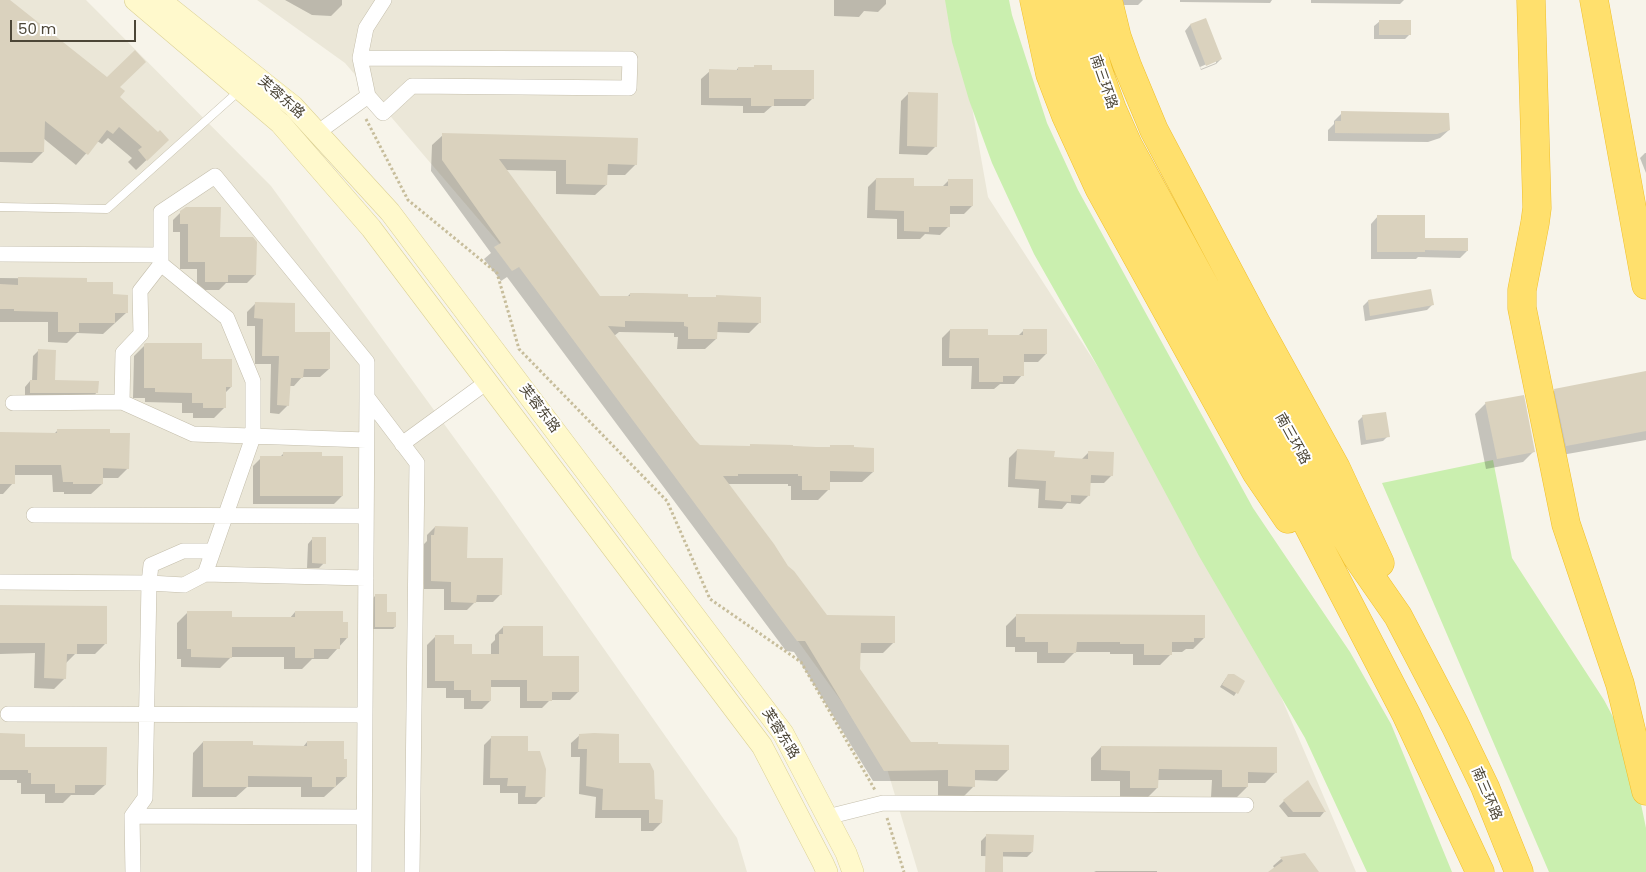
<!DOCTYPE html>
<html>
<head>
<meta charset="utf-8">
<style>
  body { margin:0 }
  #map { position:relative; width:1646px; height:872px; overflow:hidden; background:#f7f4ea; font-family:Poppins,sans-serif }
  canvas { display:block }
  .scale { position:absolute; left:10px; top:20px; width:126px; height:22px; box-sizing:border-box; border:2px solid #4c4637; border-top:0; padding-left:6px; font-size:15px; line-height:18px; white-space:nowrap; color:#4c4637; -webkit-text-stroke:4px #fff; paint-order:stroke }
</style>
</head>
<body>
<div id="map">
<canvas width="1646" height="872"></canvas>
<div class="scale">50 m</div>
</div>
<script>
const ctx = document.querySelector('canvas').getContext('2d');
ctx.lineJoin = 'round';
function fill(path, color) { ctx.fillStyle = color; ctx.fill(path, 'evenodd'); }
const toPath = rows => new Path2D(rows.map(r => 'M' + r).join(''));
function trace(path, color, width, dash) { ctx.strokeStyle = color; ctx.lineWidth = width; ctx.lineCap = dash ? 'butt' : 'round'; ctx.setLineDash(dash || []); ctx.stroke(path); }
function label(font, color, halo, rows, align = 'center') {
  ctx.font = font + ' Poppins,"Noto Sans SC",sans-serif'; ctx.lineWidth = 4; ctx.setLineDash([]); ctx.textBaseline = 'middle'; ctx.strokeStyle = halo; ctx.fillStyle = color; for (const [text, x, y, turn = 0] of rows) {
    ctx.save(); ctx.translate(x, y); ctx.rotate((+turn || 0) * Math.PI / 180); ctx.textAlign = isNaN(turn) ? turn : align; if (halo) ctx.strokeText(text, 0, 0); ctx.fillText(text, 0, 0); ctx.restore();
  }
}
const residential = toPath([
  [0,0,86,0,271,186,495,494,737,838,747,872,0,872],
  [257,0,953,0,988,197,1222,559,1356,872,918,872,885,762,580,338,345,63]
]);
const green = toPath([
  [945,0,1009,0,1012,15,1047,123,1078,190,1253,508,1350,652,1391,724,1452,872,1367,872,1305,738,1199,556,1102,374,1034,254,992,163,969,100,952,42],
  [1493,460,1512,558,1604,700,1629,747,1646,828,1646,872,1549,872,1382,483]
]);
const shadow = toPath([
  [0,0,8,0,118,88,118,97,157,150,136,170,128,162,132,158,108,138,102,144,97,141,76,165,43,138,43,152,32,163,0,162],
  [285,0,342,0,342,5,331,16,312,15],
  [834,0,886,0,886,4,878,12,864,11,859,17,834,16],
  [1120,0,1143,0,1138,5,1121,5],
  [1180,0,1272,0,1270,3,1180,2],
  [1311,0,1404,0,1400,4,1311,3],
  [1205,19,1221,59,1216,64,1201,70,1185,31,1190,25],
  [1216,60,1216,63,1201,69,1200,67],
  [1380,21,1410,34,1405,39,1374,39,1374,26],
  [738,68,770,71,813,98,805,106,772,106,764,113,743,113,743,106,701,105,701,79,710,71,736,71],
  [909,93,935,147,927,155,899,154,901,101],
  [1342,113,1449,130,1440,138,1428,142,1328,141,1328,130,1334,124,1334,121],
  [443,135,636,164,625,175,606,175,606,185,595,195,556,194,556,171,506,170,599,297,627,297,630,294,687,298,760,322,749,333,716,332,716,339,705,349,677,349,678,337,674,337,674,333,619,332,614,336,699,446,749,447,751,445,829,448,831,446,873,472,862,482,829,482,829,489,818,500,791,500,791,486,788,486,788,484,728,484,787,567,826,616,894,642,883,653,859,653,859,670,911,744,937,746,1008,770,997,781,973,780,973,787,963,797,938,796,938,781,873,781,794,652,786,651,507,277,501,281,484,259,491,253,431,171,432,145],
  [1645,153,1646,153,1646,173,1640,158],
  [876,179,913,187,942,187,949,180,972,206,964,214,949,214,948,227,940,235,925,234,920,239,897,239,897,219,867,218,868,187],
  [181,212,219,239,255,275,247,283,226,283,219,290,197,290,197,269,180,269,180,232,173,232,173,220],
  [1378,216,1424,239,1467,251,1460,258,1418,257,1416,259,1371,259,1371,224],
  [0,278,85,279,85,283,112,296,126,313,103,334,77,333,67,343,48,342,48,322,0,322],
  [1368,301,1432,305,1427,310,1365,321,1363,306],
  [255,304,293,333,329,369,320,377,302,377,294,386,289,386,288,405,279,414,270,413,271,364,255,364,255,326,247,326,247,312],
  [950,330,986,336,1018,336,1024,330,1046,354,1038,362,1023,362,1022,375,1014,384,1000,384,994,389,971,389,972,366,942,366,942,338],
  [146,344,200,360,231,387,225,393,225,407,214,418,193,418,193,413,182,413,182,403,145,402,145,398,133,398,134,356],
  [38,351,54,382,97,392,92,398,25,398,25,387,30,381,32,381,33,356],
  [1646,372,1646,440,1556,456,1544,401,1555,390],
  [1486,403,1534,451,1523,462,1486,469,1475,414],
  [1363,416,1388,436,1383,441,1361,445,1358,421],
  [58,430,128,468,118,478,102,478,102,484,91,494,64,494,64,492,53,492,52,475,13,475,13,483,3,494,0,494,0,434,54,434],
  [1017,450,1053,459,1081,460,1089,452,1112,475,1104,483,1089,483,1088,496,1080,504,1067,503,1062,509,1038,508,1039,489,1008,487,1009,458],
  [284,453,321,458,342,496,334,504,253,504,253,466,261,458,280,457],
  [435,527,501,594,493,602,475,602,467,610,444,610,444,589,424,589,424,544,427,541,427,535],
  [313,538,324,563,319,568,307,568,308,544],
  [376,595,395,627,393,629,373,629,373,598],
  [0,606,105,644,95,654,75,654,65,664,65,678,54,689,34,688,35,653,0,654],
  [188,612,231,618,290,618,295,612,347,638,328,659,312,659,302,669,284,669,284,657,231,657,220,668,181,667,181,659,177,659,177,623],
  [1017,615,1204,638,1193,649,1186,649,1182,652,1171,652,1171,654,1160,665,1133,665,1133,654,1110,654,1110,652,1075,652,1064,663,1037,663,1037,652,1015,652,1015,647,1006,647,1006,626],
  [503,627,542,657,578,692,570,700,550,700,542,708,520,708,520,687,490,687,490,701,482,709,464,709,464,698,446,698,446,688,427,688,427,645,435,637,470,655,491,655,491,644,495,640,495,635],
  [1226,678,1244,681,1234,696,1220,687],
  [0,735,23,748,105,785,94,795,71,795,63,803,45,803,45,794,21,794,21,783,17,783,17,780,0,780],
  [580,735,617,764,654,800,661,823,653,831,641,831,641,818,595,818,596,797,579,794,580,757,571,757,571,743],
  [492,737,526,752,544,796,536,804,518,804,518,793,500,793,500,785,483,785,484,745],
  [203,742,252,747,303,747,307,742,343,760,346,777,324,797,301,797,301,787,247,787,236,797,192,797,193,753],
  [1101,747,1276,772,1265,783,1247,783,1247,787,1236,798,1211,797,1212,780,1157,780,1157,788,1146,799,1120,798,1120,781,1091,781,1091,758],
  [1284,801,1324,812,1320,817,1288,817,1279,806],
  [986,836,1032,852,1027,857,981,856,981,841],
  [1305,854,1318,872,1270,872,1275,869,1273,866,1281,859],
  [1096,871,1157,871,1157,872,1094,872]
]);
const building = toPath([
  [0,0,10,0,107,77,135,50,146,62,120,87,125,91,120,97,158,132,160,130,169,140,147,161,138,150,142,147,119,127,113,134,107,130,88,155,45,121,44,152,0,152],
  [1206,18,1222,59,1206,66,1190,24],
  [1379,20,1411,20,1411,35,1379,35],
  [754,65,772,65,772,70,814,70,814,99,774,99,774,106,751,106,751,98,709,98,709,69,738,70,738,67,754,67],
  [908,92,938,93,937,147,907,146],
  [1341,111,1449,113,1450,130,1437,134,1335,133,1335,121,1341,121],
  [442,133,638,138,637,165,608,164,607,185,566,184,566,160,499,159,600,296,630,296,630,293,643,293,688,294,688,297,716,297,716,295,761,297,761,323,718,322,717,339,688,339,688,327,684,326,684,322,625,321,625,327,608,326,694,439,700,445,750,446,750,444,793,445,793,446,816,447,830,447,830,445,854,445,854,447,874,448,874,472,830,471,830,490,802,490,802,476,798,476,798,474,738,474,738,476,723,476,774,544,788,566,794,571,827,615,895,616,895,643,861,643,860,669,911,742,938,742,938,744,1009,745,1009,770,975,770,975,787,948,786,948,770,884,771,805,641,797,641,519,267,512,271,494,247,501,243,442,160],
  [876,178,914,178,914,186,948,186,948,179,973,179,973,206,950,206,950,227,929,227,929,232,904,231,904,211,875,210],
  [186,207,221,207,220,237,253,237,257,242,256,275,228,275,228,282,205,282,205,262,188,262,188,224,180,224,180,211],
  [1377,215,1425,215,1425,238,1468,238,1468,251,1425,250,1425,252,1377,252],
  [18,277,87,278,87,282,113,282,113,294,128,295,128,313,115,313,115,323,79,323,79,332,58,332,58,312,14,311,14,309,0,309,0,284,18,285],
  [1431,289,1434,305,1370,316,1368,300],
  [255,302,295,303,295,332,330,332,330,369,304,369,303,378,291,378,289,406,277,405,279,356,262,356,263,319,254,318],
  [950,329,988,329,988,335,1023,335,1023,329,1047,329,1047,354,1024,354,1024,376,1003,376,1003,382,979,382,979,358,949,358],
  [146,343,202,343,202,359,232,359,232,387,226,387,226,408,203,408,203,403,192,403,192,393,155,392,155,388,144,388,144,344],
  [38,349,56,350,55,380,99,381,98,393,30,393,30,380,37,380],
  [1646,371,1646,431,1566,446,1554,389],
  [1524,395,1535,452,1497,459,1485,402],
  [1386,412,1390,437,1366,440,1362,415],
  [57,429,110,429,110,433,130,433,129,469,103,468,103,484,73,484,73,482,63,482,61,465,15,465,15,484,0,484,0,432,57,433],
  [1017,449,1055,451,1054,457,1088,459,1088,451,1114,452,1113,476,1091,475,1090,496,1071,495,1071,502,1045,500,1046,481,1015,479],
  [283,452,322,452,322,456,343,456,343,496,260,496,260,456,283,456],
  [435,526,468,527,467,558,503,558,502,595,477,595,476,603,451,602,451,582,431,581,431,535,434,535],
  [312,537,326,537,326,564,312,563],
  [375,594,387,594,387,612,396,612,396,627,375,627],
  [0,605,107,606,107,644,77,644,77,654,67,654,66,679,44,678,45,643,0,643],
  [187,611,232,611,232,617,295,617,295,611,343,611,343,622,348,622,348,638,340,638,340,649,314,649,314,658,295,658,295,647,232,647,232,658,191,657,191,649,187,649],
  [1016,614,1205,615,1205,638,1194,638,1194,642,1172,642,1172,655,1144,655,1144,644,1120,644,1120,642,1077,642,1076,653,1048,653,1048,642,1025,642,1025,637,1016,637],
  [503,626,543,626,543,656,579,656,579,692,552,692,552,701,527,701,527,680,491,680,491,701,471,701,471,690,454,690,454,681,435,681,435,635,454,635,454,644,472,644,472,654,499,654,499,634,503,634],
  [1228,674,1234,674,1245,681,1238,694,1222,685],
  [0,733,25,734,25,747,107,747,106,785,75,785,75,793,55,793,55,784,31,784,31,773,28,773,28,770,0,770],
  [594,733,619,734,619,763,650,763,654,771,655,799,663,800,662,823,649,823,649,810,602,810,603,789,586,786,587,749,578,749,579,734],
  [491,736,528,736,528,751,540,751,546,769,545,797,525,797,526,786,507,786,508,778,490,778],
  [203,741,253,741,253,745,307,746,307,741,344,741,344,759,347,759,347,777,336,777,336,787,312,787,312,777,248,776,248,787,203,787],
  [1101,746,1277,747,1277,773,1248,772,1248,787,1222,787,1222,770,1159,769,1158,788,1130,788,1130,771,1101,770],
  [1308,780,1326,812,1293,812,1283,800],
  [986,834,1034,835,1033,852,1003,852,1003,872,985,872],
  [1305,853,1319,872,1268,872,1283,861,1280,857]
]);
const path = toPath([
  [366,119,408,200,497,273,519,349,667,501,710,599,801,662,875,790],
  [887,818,904,872]
]);
const lane = toPath([
  [0,207,107,209,239,91]
]);
const street = toPath([
  [360,58,630,59,629,88,412,86,383,113,368,96],
  [317,133,368,96,360,58,366,28,384,0],
  [0,254,161,255],
  [122,402,123,353,141,334,140,291,161,264],
  [13,403,122,402,193,434,366,440],
  [402,444,487,382],
  [34,515,366,516],
  [366,578,205,574,253,437,253,381,227,318,161,264,161,212,215,176,367,362,367,397],
  [0,582,149,583,151,565,183,551,213,551],
  [8,714,365,715],
  [132,816,364,817],
  [827,817,883,803,1246,805],
  [133,872,132,816,145,798,149,583,184,585,205,574],
  [364,872,367,397,417,463,412,872]
]);
const secondary = toPath([
  [135,0,280,123,371,228,762,746,823,863,827,872],
  [160,0,293,106,390,212,783,733,846,853,853,872]
]);
const highway = toPath([
  [1034,0,1050,74,1066,116,1099,188,1256,472,1288,519],
  [1060,0,1071,49,1085,94,1101,137,1117,173,1270,452,1406,714,1480,872],
  [1080,0,1086,27,1098,70,1112,109,1128,145,1226,325,1357,557,1398,616,1455,725,1485,787,1519,872],
  [1108,0,1117,37,1127,65,1154,130,1255,321,1336,468,1380,563],
  [1531,0,1537,208,1535,223,1522,290,1522,308,1566,524,1620,684,1646,791],
  [1594,0,1646,285]
]);
const streetNames = [
  ["南三环路",1103,82,71],
  ["芙蓉东路",281,98,41],
  ["芙蓉东路",539,409,53],
  ["南三环路",1292,439,61],
  ["芙蓉东路",780,734,58],
  ["南三环路",1486,794,67]
];
fill(residential, '#ebe7d8');
fill(green, '#caefaf');
fill(shadow, '#0003');
fill(building, '#dad2be');
trace(lane, '#c4beab', 9);
trace(street, '#c4beab', 16);
trace(secondary, '#dcd195', 22);
trace(highway, '#f0bf2b', 29);
trace(path, '#c7bd9b', 3, [2.5, 2.5]);
trace(lane, '#fff', 8);
trace(street, '#fff', 15);
trace(secondary, '#fff9cc', 21);
trace(highway, '#ffe06d', 28);
label('14px', '#4c4637', '#fff', streetNames);
</script>
</body>
</html>
